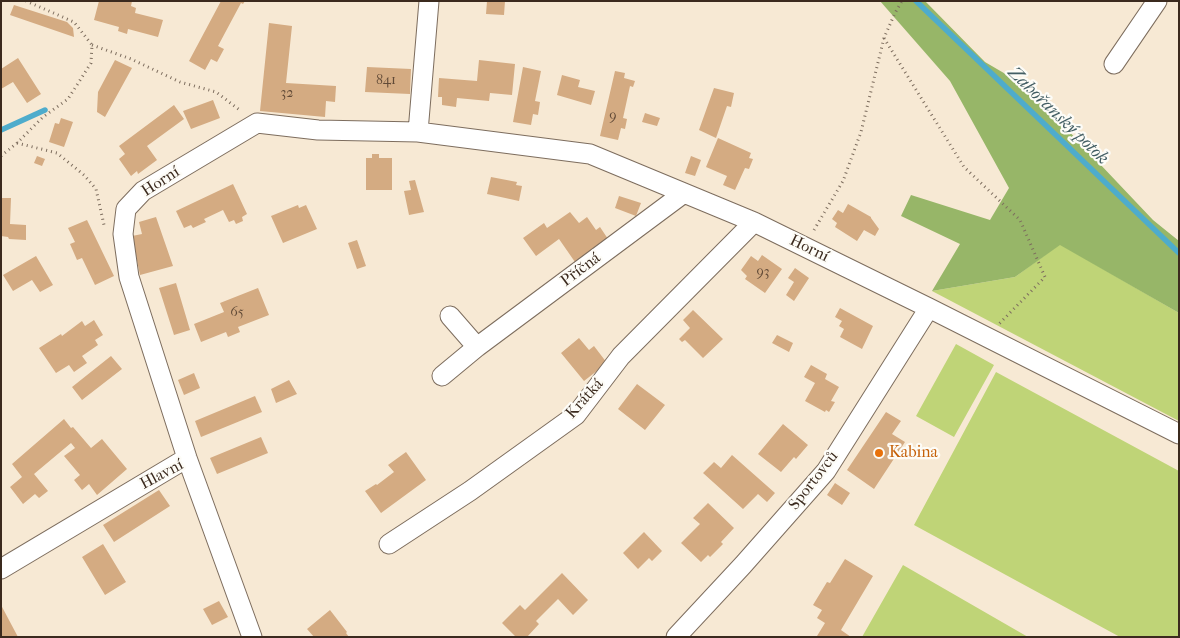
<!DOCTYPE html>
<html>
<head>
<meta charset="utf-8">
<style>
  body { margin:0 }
  #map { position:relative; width:1180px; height:638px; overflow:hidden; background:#f7e9d4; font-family:"IM FELL French Canon",serif }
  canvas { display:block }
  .frame { position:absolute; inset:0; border:2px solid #3b2a1e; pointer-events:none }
</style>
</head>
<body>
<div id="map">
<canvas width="1180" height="638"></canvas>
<div class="frame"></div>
</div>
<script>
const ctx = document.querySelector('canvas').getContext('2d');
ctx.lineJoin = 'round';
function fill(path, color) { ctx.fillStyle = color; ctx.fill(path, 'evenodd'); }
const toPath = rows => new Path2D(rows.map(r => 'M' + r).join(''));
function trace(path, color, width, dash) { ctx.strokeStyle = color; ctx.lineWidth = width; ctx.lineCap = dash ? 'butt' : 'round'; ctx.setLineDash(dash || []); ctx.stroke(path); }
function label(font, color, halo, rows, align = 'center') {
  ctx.font = font + ' "IM FELL French Canon",serif'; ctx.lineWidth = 4.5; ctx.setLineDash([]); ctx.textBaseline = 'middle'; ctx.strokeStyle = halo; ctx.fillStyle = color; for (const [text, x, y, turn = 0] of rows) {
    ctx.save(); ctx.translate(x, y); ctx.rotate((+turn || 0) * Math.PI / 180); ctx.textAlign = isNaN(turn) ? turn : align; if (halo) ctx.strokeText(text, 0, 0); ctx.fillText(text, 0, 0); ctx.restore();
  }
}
const green = toPath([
  [1060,244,1179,313,1179,421,932,291,1015,277],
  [956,344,994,365,954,437,916,416],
  [996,372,1179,471,1179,637,1120,637,914,525],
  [903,565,1028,637,862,637]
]);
const forest = toPath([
  [880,1,925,1,985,62,1026,86,1153,220,1179,241,1179,313,1060,245,1015,277,932,291,960,244,901,216,911,195,990,220,1009,188,950,81]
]);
const stream = toPath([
  [916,1,1179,253],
  [1,130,45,110]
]);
const building = toPath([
  [99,1,132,1,131,6,136,8,135,13,163,20,158,37,128,29,127,34,118,31,119,27,94,20],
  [221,1,245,1,243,4,241,3,218,46,224,49,217,62,211,59,205,70,189,61],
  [487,1,505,1,504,15,486,14],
  [14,5,67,22,73,28,74,37,10,15],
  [269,23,292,26,286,83,336,86,335,102,326,101,325,117,260,111],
  [18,58,41,94,27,103,13,82,1,89,1,69],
  [115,60,132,68,105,117,97,112,98,92],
  [479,60,515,64,512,95,490,93,489,101,457,98,456,107,442,105,442,97,438,97,439,78,477,81],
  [367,67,411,69,410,94,365,92],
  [523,67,541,71,535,101,540,102,538,115,533,114,531,125,513,122],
  [615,71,625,73,624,78,635,81,633,87,630,86,623,118,627,119,625,129,621,128,618,140,600,136],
  [562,75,580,80,578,87,595,91,591,105,557,95],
  [714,88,734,93,731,107,727,106,716,138,699,130],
  [213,100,220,118,191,129,183,111],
  [174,105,184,119,147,146,157,160,138,174,137,171,131,176,119,159,125,154,119,146],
  [645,113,660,118,657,126,642,122],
  [61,118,73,122,64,147,49,142,55,123,59,124],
  [718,138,751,153,749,158,753,159,749,169,745,168,735,190,723,185,727,176,706,167],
  [372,154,379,154,379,158,392,158,392,190,366,190,366,158,372,158],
  [37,156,45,159,42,166,34,163],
  [691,156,701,160,695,176,685,173],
  [491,177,517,182,516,185,522,186,519,201,487,194],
  [415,180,424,212,409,215,404,191,411,190,409,181],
  [233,184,247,214,242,217,243,221,236,224,234,220,229,222,223,210,204,219,206,222,193,228,191,225,184,228,176,211],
  [619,196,641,203,636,216,615,208],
  [1,198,11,198,10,224,26,225,26,240,9,239,8,237,1,236],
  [848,204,871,217,871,218,879,229,875,236,864,230,857,241,835,227,837,223,832,219,838,210,843,213],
  [298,205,299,208,306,205,317,229,283,243,271,216],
  [570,212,579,223,587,217,596,230,600,227,608,239,575,262,559,239,536,256,523,238,544,223,547,228],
  [156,217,173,266,140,275,132,236,142,234,139,222],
  [87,220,114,276,95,285,82,258,77,260,70,244,75,242,68,228],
  [357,240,366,266,357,269,348,243],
  [762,255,782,269,765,293,745,279,747,276,741,270,751,256,758,261],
  [36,256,53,285,40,292,32,280,13,291,3,275],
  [795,268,809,278,794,301,786,295,794,282,788,278],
  [176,283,190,330,174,335,159,288],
  [258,288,269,315,238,327,240,332,228,337,226,332,201,342,194,324,224,312,220,303],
  [840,308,873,326,862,349,840,337,844,329,839,326,842,321,835,317],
  [693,310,723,339,703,358,685,340,682,342,679,339,690,328,683,320],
  [94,320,103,335,95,340,98,345,82,356,87,363,74,372,69,365,56,373,39,348,61,334,62,336,82,321,85,326],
  [777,335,793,343,789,352,772,343],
  [579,338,589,350,594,346,607,363,584,381,561,353],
  [111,356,122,369,82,400,72,387],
  [811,365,827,374,825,379,839,387,831,401,835,402,829,412,826,410,825,412,805,401,815,383,804,377],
  [194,373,200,388,184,395,178,380],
  [289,380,297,394,276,403,271,389],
  [637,384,665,405,645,430,618,409],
  [255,396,262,412,201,437,195,421],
  [886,412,901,421,892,434,905,442,874,489,847,470],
  [64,419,71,428,73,427,91,448,102,439,127,469,97,495,89,484,82,490,74,480,80,475,64,456,75,448,71,443,34,474,48,491,39,498,35,494,23,504,10,487,22,477,12,464],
  [783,424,808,445,796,459,794,457,781,472,758,454],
  [261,437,268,453,217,474,210,458],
  [406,452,426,480,381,513,365,491,376,484,377,485,394,472,388,465],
  [732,455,775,493,767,502,758,494,743,509,703,473,714,462,721,468],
  [835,483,850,493,842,505,827,495],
  [159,490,170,506,114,542,103,525],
  [708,503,734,528,721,542,723,544,710,557,708,555,701,562,681,543,700,524,693,518],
  [644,532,662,551,652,561,649,558,638,569,623,553],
  [103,544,126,582,105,595,82,557],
  [845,559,873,576,841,630,851,637,818,637,817,636,825,623,817,618,822,610,813,605,827,582,830,583],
  [562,573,588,600,573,615,558,599,536,621,539,624,527,637,516,637,502,623,520,605,525,610],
  [219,601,228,617,212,625,203,609],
  [1,605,18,637,1,637],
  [330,610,347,632,346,633,349,637,314,637,307,629]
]);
const path = toPath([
  [884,38,964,167,1020,220,1045,277,999,324],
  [92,45,131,59,180,82,216,92,241,111],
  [17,143,57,153,84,175,96,189,104,225],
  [1,156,17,143,43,117,68,99,91,63,92,45,74,22,26,1],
  [814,230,843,181,861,132,884,38,895,13,902,1]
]);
const minor = toPath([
  [1114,64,1157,1],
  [418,132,429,1],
  [450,316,477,347],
  [442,376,477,347,684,193],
  [389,544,470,491,576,415,621,356,754,222],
  [1,569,187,458],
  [252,637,187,458,129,277,123,234,126,209,143,191,257,123,318,130,418,132,590,154,754,222,929,308,1179,434],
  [676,637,743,565,826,471,929,308]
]);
const markers = [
  [879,453,5,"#e8710a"]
];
const numberNames = [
  ["841",386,81],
  ["32",287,94],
  ["9",613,117],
  ["93",763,273],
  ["65",237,313]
];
const streetNames = [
  ["Horní",161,182,-33],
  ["Horní",809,249,26],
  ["Příčná",581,270,-37],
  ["Krátká",585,399,-48],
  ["Hlavní",162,475,-28],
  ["Sportovců",814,481,-52]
];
const foodNames = [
  ["Kabina",889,453]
];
const waterNames = [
  ["Zahořanský potok",1058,116,44]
];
fill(green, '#bfd477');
fill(forest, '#97b668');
trace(stream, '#4eaccc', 5.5);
fill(building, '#d4ab82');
trace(minor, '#7d6d5e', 21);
trace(path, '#7d6d5e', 3, [1, 4]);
trace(minor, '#fff', 19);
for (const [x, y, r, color] of markers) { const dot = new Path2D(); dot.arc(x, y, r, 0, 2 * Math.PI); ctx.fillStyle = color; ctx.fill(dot); trace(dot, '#fdfcf7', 2); }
label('14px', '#614a37', null, numberNames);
label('16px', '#3b2a1e', '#fdfcf7', streetNames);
label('16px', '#c56008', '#fdfcf7', foodNames, 'left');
label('italic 18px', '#435e64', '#fdfcf7', waterNames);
</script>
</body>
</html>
